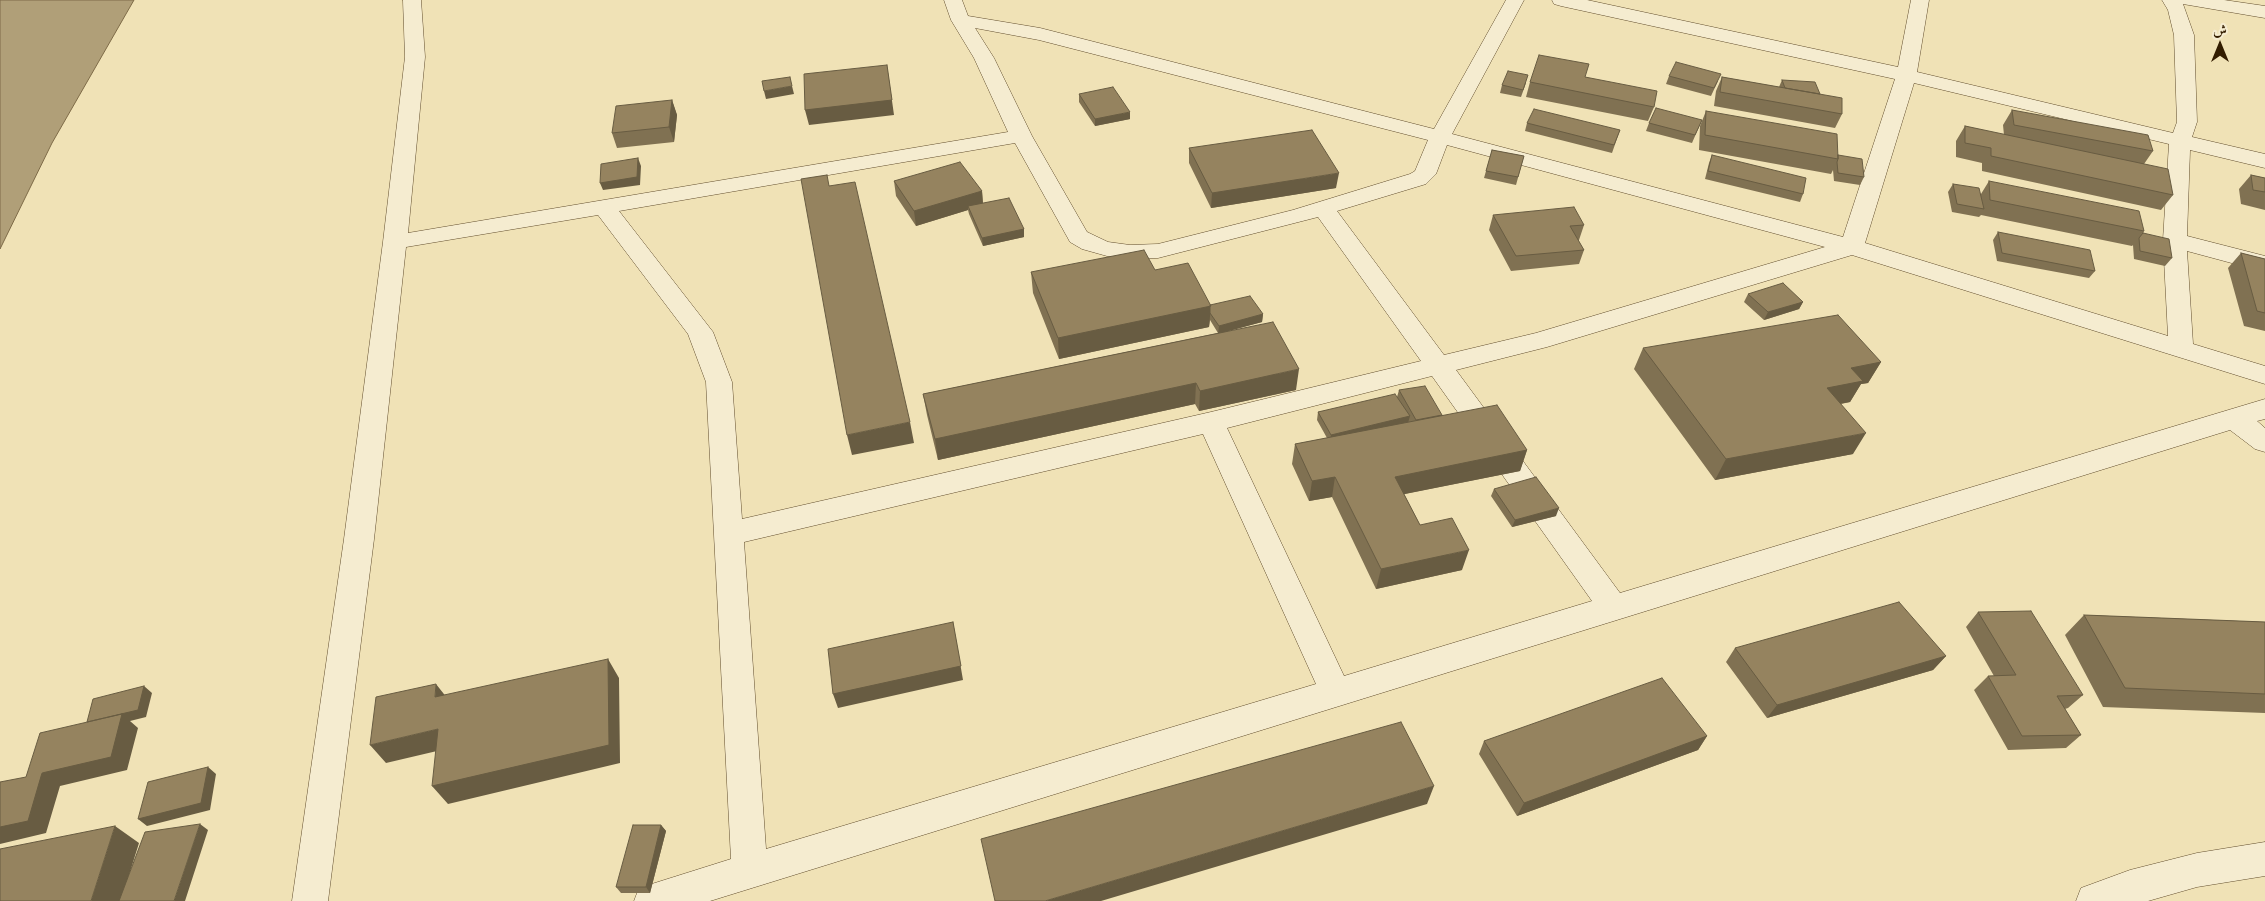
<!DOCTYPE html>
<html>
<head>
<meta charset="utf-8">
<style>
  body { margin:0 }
  #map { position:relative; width:2265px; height:901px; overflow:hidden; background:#f0e2b6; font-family:"Libre Caslon Text",Amiri,serif }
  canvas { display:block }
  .north { position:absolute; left:2195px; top:20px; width:50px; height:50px; -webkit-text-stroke:4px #f5ecd0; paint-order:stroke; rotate:0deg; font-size:14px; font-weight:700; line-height:20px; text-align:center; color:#331d00 }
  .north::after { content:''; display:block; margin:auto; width:18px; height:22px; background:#331d00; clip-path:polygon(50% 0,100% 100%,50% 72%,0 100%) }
</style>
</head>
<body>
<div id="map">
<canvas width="2265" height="901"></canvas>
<div class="north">ش</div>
</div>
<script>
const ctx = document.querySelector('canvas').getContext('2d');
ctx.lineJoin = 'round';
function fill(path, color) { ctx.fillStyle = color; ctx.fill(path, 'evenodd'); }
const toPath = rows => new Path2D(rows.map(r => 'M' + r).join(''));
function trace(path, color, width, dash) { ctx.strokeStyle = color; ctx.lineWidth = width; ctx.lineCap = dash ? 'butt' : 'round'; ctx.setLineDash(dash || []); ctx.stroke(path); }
const water = toPath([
  [0,0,134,0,52,143,0,249,0,0]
]);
const minor = toPath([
  [403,0,421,0,425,57,408,233,1008,132,974,58,951,20,944,0,962,0,968,16,1040,28,1434,129,1506,0,1524,0,1452,134,1843,237,1895,79,1561,6,1554,4,1552,0,1587,0,1898,67,1911,0,1929,0,1917,72,2173,133,2177,122,2174,35,2168,10,2162,0,2224,0,2265,6,2265,18,2183,4,2194,35,2197,122,2192,137,2265,154,2265,168,2190,150,2187,236,2265,256,2265,272,2187,251,2193,344,2265,366,2265,384,1852,255,1547,347,1456,370,1620,593,2265,399,2265,419,2257,421,2265,428,2265,452,2255,449,2230,430,710,901,634,901,639,888,731,859,706,382,688,334,598,215,406,247,374,539,328,901,292,901,344,539,383,242,405,57,403,0],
  [975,28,1039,40,1428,140,1415,171,1410,174,1293,210,1158,244,1130,245,1108,242,1087,232,1032,136,994,58,975,28],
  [1914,83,2169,144,2163,240,2168,336,1865,243,1914,83],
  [1015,143,1070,242,1082,249,1107,256,1130,259,1158,258,1318,217,1421,361,1211,412,742,519,732,382,713,332,619,211,1015,143],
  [1447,145,1825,247,1536,333,1444,355,1337,211,1426,184,1436,174,1447,145],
  [1432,376,1592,601,1344,676,1227,428,1432,376],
  [1203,434,1316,684,766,849,744,542,1203,434],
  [2265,842,2265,876,2197,887,2148,901,2076,901,2081,888,2130,870,2197,853,2265,842]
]);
const wall = toPath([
  [1669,76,1718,81,1711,96,1666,84],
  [1585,77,1654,107,1648,121,1526,97,1530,82],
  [1722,77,1779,87,1782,80,1820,94,1842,114,1835,128,1714,106,1716,91],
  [1526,83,1521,97,1500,93,1502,85],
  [1079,94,1130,119,1095,126,1079,102],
  [672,100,677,115,674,142,617,148,612,133],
  [2012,110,2153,151,2144,164,2173,195,2161,210,1982,171,1982,163,1956,157,1956,141,1965,126,2004,135,2003,125],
  [1706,111,1838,155,1864,177,1860,185,1834,181,1833,170,1831,174,1699,150,1700,126],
  [1702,120,1692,143,1646,131,1649,123],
  [1527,123,1620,130,1612,153,1525,131],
  [1189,148,1336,188,1211,208,1189,163],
  [1492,150,1524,156,1516,185,1484,178],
  [1712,155,1803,194,1800,202,1705,179,1709,163],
  [2251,175,2265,178,2265,210,2241,204,2239,189],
  [894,181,982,191,983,203,1024,229,1024,237,983,246,969,214,968,210,916,226,896,196],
  [1989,181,2144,231,2143,233,2172,258,2165,266,2134,259,2133,245,2132,246,1981,215,1979,217,1952,212,1948,192,1953,184,1981,194],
  [1493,215,1584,225,1579,240,1578,240,1584,250,1579,264,1511,271,1489,230],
  [1998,232,2095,271,2089,278,1997,261,1993,240],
  [2241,253,2265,259,2265,331,2244,326,2228,268],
  [1155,270,1210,305,1263,314,1262,322,1228,331,1296,390,1199,411,1195,404,938,460,927,415,923,394,1218,333,1210,320,1209,327,1059,359,1033,293,1031,272],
  [1748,294,1803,302,1799,309,1764,320,1744,302],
  [1643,348,1881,362,1868,383,1861,384,1850,402,1841,404,1853,454,1715,480,1634,369],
  [1399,390,1442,415,1527,450,1520,471,1404,494,1420,525,1462,570,1376,589,1332,497,1309,501,1292,464,1295,444,1327,438,1317,420,1318,412,1397,397],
  [1494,489,1556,516,1512,527,1491,496],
  [1978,612,2083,695,2068,708,2065,709,2081,735,2066,748,2008,750,1974,690,1988,676,1994,676,1966,627],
  [2084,615,2265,622,2265,713,2103,707,2065,635],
  [1735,648,1946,656,1933,670,1767,718,1726,662],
  [1707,736,1698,750,1517,816,1479,754,1484,741],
  [661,825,666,831,650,893,621,893,616,887]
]);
const shadedWall = toPath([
  [887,65,894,115,809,125,805,110],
  [792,86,794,94,766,99,764,91],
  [672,100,677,115,674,142,669,127],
  [1130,112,1130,119,1095,126,1095,119],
  [638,158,641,166,640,185,603,190,600,183],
  [1339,173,1336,188,1211,208,1212,193],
  [982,191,983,206,968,206,968,210,916,226,914,211],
  [1024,229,1024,237,983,246,982,238],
  [1803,302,1799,309,1764,320,1768,312],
  [1211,306,1209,327,1059,359,1058,338],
  [1263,314,1262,322,1218,334,1219,326],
  [1881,362,1868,383,1861,384,1850,402,1815,408,1827,388,1851,368],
  [1299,369,1296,390,1199,411,1200,391],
  [1196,383,1195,404,938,460,935,439],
  [1410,416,1408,423,1330,443,1331,435],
  [910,422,914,443,852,455,847,435],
  [1866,433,1853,454,1715,480,1726,459],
  [1527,450,1520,471,1390,497,1395,477],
  [1335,477,1332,497,1309,501,1312,481],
  [1559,508,1556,516,1512,527,1515,520],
  [1469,550,1462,570,1376,589,1381,569],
  [953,622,963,680,838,708,833,694],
  [1946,656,1933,670,1767,718,1777,705],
  [608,659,619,678,620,763,448,804,432,786],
  [436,684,451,703,435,697],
  [144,686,152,693,146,717,130,721,138,728,127,770,60,786,46,833,0,844,0,827,42,773],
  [438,729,454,747,386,763,370,745],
  [1707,736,1698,750,1517,816,1524,803],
  [208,767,216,774,210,810,147,826,138,819],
  [1434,786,1427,804,1101,901,1045,901],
  [200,824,208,830,185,901,174,901],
  [661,825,666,831,650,893,646,887],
  [115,826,139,843,121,901,91,901]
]);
const building = toPath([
  [1539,55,1589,64,1585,77,1657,91,1654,107,1530,82,1539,55],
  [1676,62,1721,74,1714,88,1669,76,1676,62],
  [887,65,892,100,805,110,804,74,887,65],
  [1508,71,1528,75,1523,90,1502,85,1508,71],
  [790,77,792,86,764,91,762,81,790,77],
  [1722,77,1842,98,1842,114,1720,92,1722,77],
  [1782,80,1815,82,1820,94,1785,88,1782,80],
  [1113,87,1130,112,1095,119,1079,94,1113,87],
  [672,100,669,127,612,133,616,106,672,100],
  [1656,108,1702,120,1695,135,1649,123,1656,108],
  [1534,109,1620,130,1614,145,1527,123,1534,109],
  [2012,110,2148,135,2153,151,2014,125,2012,110],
  [1706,111,1837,134,1838,159,1705,135,1706,111],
  [1965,126,2168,169,2173,195,1991,156,1991,148,1965,143,1965,126],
  [1312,130,1339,173,1212,193,1189,148,1312,130],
  [1492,150,1524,156,1518,177,1486,171,1492,150],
  [1712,155,1806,178,1803,194,1708,171,1712,155],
  [1838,155,1862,159,1864,177,1838,173,1837,162,1838,159,1838,155],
  [638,158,637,177,600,183,601,164,638,158],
  [960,162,982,191,914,211,894,181,960,162],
  [827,175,829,186,855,182,910,422,847,435,801,179,827,175],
  [2251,175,2265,178,2265,192,2253,190,2251,175],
  [1989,181,2139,211,2144,231,1990,200,1989,181],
  [1953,184,1979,188,1984,209,1957,204,1953,184],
  [1009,198,1024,229,982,238,968,206,1009,198],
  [1574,207,1584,225,1570,226,1584,250,1516,256,1493,215,1574,207],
  [1998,232,2090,250,2095,271,2002,253,1998,232],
  [2143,233,2169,239,2172,258,2140,251,2139,238,2143,233],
  [1144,250,1155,270,1188,263,1211,306,1058,338,1031,272,1144,250],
  [2241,253,2265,259,2265,313,2257,311,2241,253],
  [1783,283,1803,302,1768,312,1748,294,1783,283],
  [1250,296,1263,314,1219,326,1210,313,1210,305,1250,296],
  [1838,315,1881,362,1851,368,1863,381,1827,388,1866,433,1726,459,1643,348,1838,315],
  [1273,322,1299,369,1200,391,1196,383,935,439,923,394,1273,322],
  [1425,386,1442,415,1416,420,1399,390,1425,386],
  [1395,394,1410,416,1331,435,1318,412,1395,394],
  [1497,405,1527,450,1395,477,1420,525,1452,518,1469,550,1381,569,1335,477,1312,481,1295,444,1497,405],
  [1536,477,1559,508,1515,520,1494,489,1536,477],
  [1899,602,1946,656,1777,705,1735,648,1899,602],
  [2031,611,2083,695,2057,696,2081,735,2022,736,1988,676,2016,675,1978,612,2031,611],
  [2084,615,2265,622,2265,694,2125,688,2084,615],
  [953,622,961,666,833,694,828,649,953,622],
  [608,659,609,745,432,786,438,729,370,745,376,697,436,684,435,697,608,659],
  [1662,678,1707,736,1524,803,1484,741,1662,678],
  [144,686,138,710,87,722,93,699,144,686],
  [122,714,111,757,42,773,28,821,0,827,0,782,26,777,40,733,122,714],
  [1401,722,1434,786,1045,901,995,901,981,839,1401,722],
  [208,767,201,803,138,819,148,782,208,767],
  [200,824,174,901,119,901,145,832,200,824],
  [633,825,661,825,646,887,616,887,633,825],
  [115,826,91,901,0,901,0,849,115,826]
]);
fill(water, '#b09f78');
trace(water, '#7e6b48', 1);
trace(minor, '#624e2e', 1);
fill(minor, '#f5ecd0');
fill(wall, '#807152');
fill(shadedWall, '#685c42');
fill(building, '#95835f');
trace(building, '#685c42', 1);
</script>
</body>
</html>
